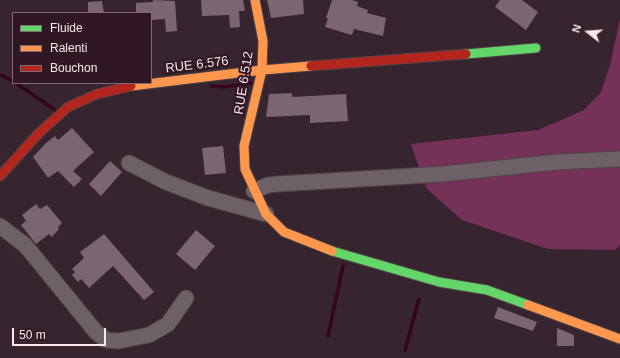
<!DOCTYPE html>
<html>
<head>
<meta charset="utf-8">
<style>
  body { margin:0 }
  #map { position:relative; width:620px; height:358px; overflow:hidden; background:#36252e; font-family:Arial,sans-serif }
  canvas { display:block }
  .legend { position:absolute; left:12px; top:12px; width:140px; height:72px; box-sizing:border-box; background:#311624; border:1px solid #816975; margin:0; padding:5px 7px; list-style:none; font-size:12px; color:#fae6ef }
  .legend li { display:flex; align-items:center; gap:8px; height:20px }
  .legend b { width:20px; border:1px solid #816975 }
  .north { position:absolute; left:568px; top:12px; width:40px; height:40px; -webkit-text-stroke:3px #311624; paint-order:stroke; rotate:287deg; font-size:11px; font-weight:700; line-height:16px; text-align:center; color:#fae6ef }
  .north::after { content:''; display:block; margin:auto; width:14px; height:18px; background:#fae6ef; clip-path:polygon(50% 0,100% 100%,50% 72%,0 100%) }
  .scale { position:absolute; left:12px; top:328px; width:94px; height:18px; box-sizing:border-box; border:2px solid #fae6ef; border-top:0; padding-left:5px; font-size:12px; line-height:14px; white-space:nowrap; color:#fae6ef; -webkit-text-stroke:3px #311624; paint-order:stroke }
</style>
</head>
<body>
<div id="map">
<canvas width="620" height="358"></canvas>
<ul class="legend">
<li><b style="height:5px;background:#63d668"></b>Fluide</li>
<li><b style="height:5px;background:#ff974d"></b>Ralenti</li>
<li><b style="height:5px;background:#b3261e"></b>Bouchon</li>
</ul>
<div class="north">N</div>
<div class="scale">50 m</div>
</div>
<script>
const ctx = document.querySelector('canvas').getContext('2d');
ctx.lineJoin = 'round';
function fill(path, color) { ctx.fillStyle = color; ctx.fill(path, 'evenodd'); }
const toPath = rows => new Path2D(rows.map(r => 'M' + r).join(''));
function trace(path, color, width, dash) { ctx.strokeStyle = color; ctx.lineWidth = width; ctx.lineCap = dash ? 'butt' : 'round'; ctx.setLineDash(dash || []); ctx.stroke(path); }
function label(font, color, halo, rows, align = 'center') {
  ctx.font = font + ' Arial,sans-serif'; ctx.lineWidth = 4; ctx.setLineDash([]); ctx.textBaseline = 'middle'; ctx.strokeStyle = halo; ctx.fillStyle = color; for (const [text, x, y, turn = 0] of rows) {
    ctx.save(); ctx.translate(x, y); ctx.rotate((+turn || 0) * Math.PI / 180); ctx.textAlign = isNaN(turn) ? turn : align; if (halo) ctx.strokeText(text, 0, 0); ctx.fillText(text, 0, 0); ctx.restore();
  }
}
const forest = toPath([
  [620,19,620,245,615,250,548,249,462,220,426,188,411,144,538,130,584,110,601,92,610,65]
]);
const stream = toPath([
  [1,75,13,81],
  [16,83,55,110],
  [211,86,225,87,251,83],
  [328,336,343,266],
  [405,350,419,299]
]);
const building = toPath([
  [153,0,175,1,177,31,166,32,165,19,151,20,151,13,136,13,136,3,153,2],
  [201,0,243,0,245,11,239,11,240,27,230,28,229,15,202,16],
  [267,0,303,0,304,14,271,18],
  [332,0,352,0,358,2,357,6,368,10,367,13,386,18,383,36,354,29,352,35,325,27,328,18,326,18],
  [500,0,522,0,538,12,526,30,495,7],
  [102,1,104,13,88,13,88,2],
  [292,93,292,97,346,94,348,121,310,123,310,115,266,117,269,94],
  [72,128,94,152,73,171,82,179,74,187,58,171,48,178,33,157,46,143,55,136,58,140],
  [223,146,226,173,205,175,202,148],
  [110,161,122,172,101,196,89,184],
  [36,204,40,209,47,205,62,223,58,227,59,229,52,237,49,234,36,244,21,225,26,221,22,215],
  [196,230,215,246,195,270,176,254],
  [104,234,154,292,144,300,113,266,89,288,81,279,78,282,72,275,75,272,72,269,84,258,80,252],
  [498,307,537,322,533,331,494,318],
  [557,328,574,335,574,346,557,346]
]);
const street = toPath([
  [129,163,166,182,208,198,266,214],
  [254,191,268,185,278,184,443,174,557,162,620,159],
  [0,226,25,245,96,332,106,340,118,341,149,335,168,324,186,298]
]);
const fast = toPath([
  [466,54,536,48],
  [332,251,439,282,487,290,528,305]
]);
const slow = toPath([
  [255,0,263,41,262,70,244,146,245,169,266,214,284,232,332,251],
  [131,86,262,70,311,66],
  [528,305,620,339]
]);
const jam = toPath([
  [311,66,466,54],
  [0,176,38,134,68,107,97,94,131,86]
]);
const streetNames = [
  ["RUE 6.576",197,65,-7],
  ["RUE 6.512",244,83,-81]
];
fill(forest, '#753157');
trace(stream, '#340320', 3.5);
fill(building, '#7c6471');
trace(street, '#514249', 17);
trace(fast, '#514249', 11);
trace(slow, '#514249', 11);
trace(jam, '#514249', 11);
trace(street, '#6e6067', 15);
trace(fast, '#63d668', 9);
trace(slow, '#ff974d', 9);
trace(jam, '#b3261e', 9);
label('13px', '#fae6ef', '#311624', streetNames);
</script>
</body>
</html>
